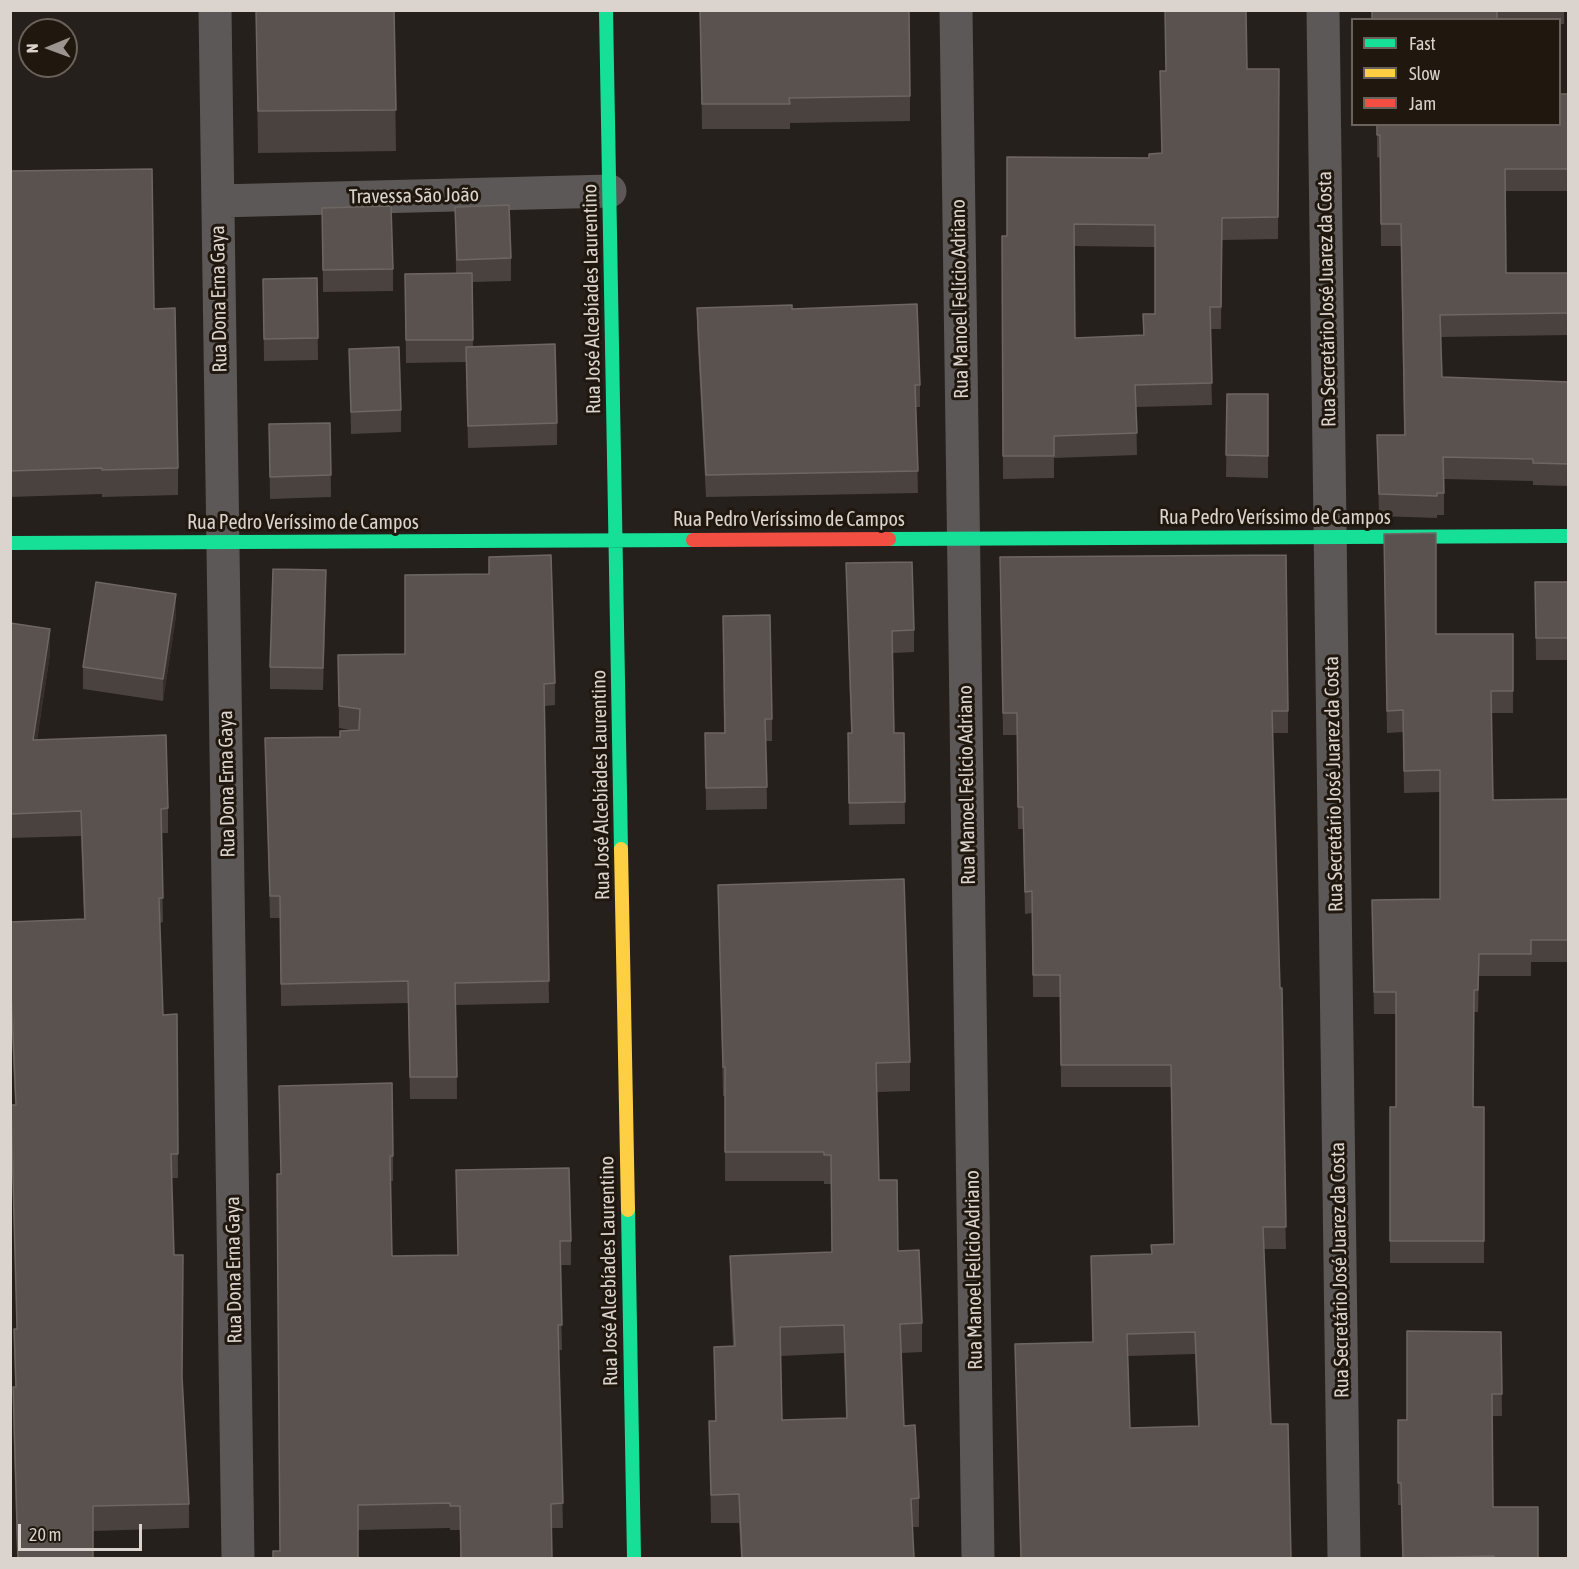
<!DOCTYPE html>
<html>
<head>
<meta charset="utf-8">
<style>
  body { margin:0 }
  #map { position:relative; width:1579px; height:1569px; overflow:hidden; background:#25201b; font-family:"Asap Condensed",sans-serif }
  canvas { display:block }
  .frame { position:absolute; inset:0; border:12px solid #dad3ce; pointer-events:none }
  .legend { position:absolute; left:1351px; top:18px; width:210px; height:108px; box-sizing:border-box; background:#20170e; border:2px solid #6a625b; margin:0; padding:8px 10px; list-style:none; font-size:18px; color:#dad3ce }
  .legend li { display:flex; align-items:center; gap:12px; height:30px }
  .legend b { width:30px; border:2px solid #6a625b }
  .north { position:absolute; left:18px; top:18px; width:60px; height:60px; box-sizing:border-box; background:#20170e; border:2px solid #6a625b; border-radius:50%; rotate:269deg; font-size:16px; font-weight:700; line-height:24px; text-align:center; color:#dad3ce }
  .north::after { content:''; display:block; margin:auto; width:21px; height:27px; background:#9b948f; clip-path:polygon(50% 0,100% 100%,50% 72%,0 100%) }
  .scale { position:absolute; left:18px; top:1524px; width:124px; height:27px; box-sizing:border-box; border:3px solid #dad3ce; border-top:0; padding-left:8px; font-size:18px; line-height:21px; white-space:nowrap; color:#dad3ce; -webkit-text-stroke:4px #20170e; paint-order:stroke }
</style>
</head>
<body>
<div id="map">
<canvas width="1579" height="1569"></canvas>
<div class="frame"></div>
<ul class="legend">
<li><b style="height:8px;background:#16e098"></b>Fast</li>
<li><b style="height:8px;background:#ffcf43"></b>Slow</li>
<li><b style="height:8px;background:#f24e42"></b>Jam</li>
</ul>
<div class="north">N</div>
<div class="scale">20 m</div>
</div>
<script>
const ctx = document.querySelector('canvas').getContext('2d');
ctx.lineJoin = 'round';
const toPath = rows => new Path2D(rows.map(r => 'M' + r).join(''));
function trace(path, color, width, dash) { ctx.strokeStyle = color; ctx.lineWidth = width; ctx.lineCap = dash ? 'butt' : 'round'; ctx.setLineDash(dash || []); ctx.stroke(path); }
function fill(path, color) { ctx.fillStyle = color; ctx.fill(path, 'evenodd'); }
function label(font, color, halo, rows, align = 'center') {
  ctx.font = font + ' "Asap Condensed",sans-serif'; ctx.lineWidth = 6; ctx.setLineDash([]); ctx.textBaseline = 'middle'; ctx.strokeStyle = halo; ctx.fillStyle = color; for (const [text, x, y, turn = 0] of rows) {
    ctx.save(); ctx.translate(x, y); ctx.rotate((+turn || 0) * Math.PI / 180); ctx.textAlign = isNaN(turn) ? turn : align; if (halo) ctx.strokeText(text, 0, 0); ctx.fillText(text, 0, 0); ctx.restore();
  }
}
const street = toPath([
  [215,10,238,1558],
  [956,10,978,1558],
  [1323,10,1344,1558],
  [218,201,610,191]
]);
const fast = toPath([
  [606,10,621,849],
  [889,539,1568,536],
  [10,543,693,540],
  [628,1210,634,1558]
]);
const slow = toPath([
  [621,849,628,1210]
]);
const jam = toPath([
  [693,540,889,539]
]);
const wall = toPath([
  [256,10,394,10,396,151,258,153],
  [700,10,910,96,910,121,790,123,790,129,702,129],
  [1372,10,1564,10,1564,24,1560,24,1560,20,1372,20],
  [1247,69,1279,69,1278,239,1222,240,1221,329,1210,329,1212,405,1136,407,1137,455,1054,458,1054,478,1003,479,1002,236,1007,236,1161,153],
  [1074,246,1155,247,1155,314,1143,314,1143,335,1075,338],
  [1569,94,1569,191,1505,191,1506,273,1569,273,1569,335,1441,337,1442,377,1569,382,1569,486,1533,485,1533,481,1444,479,1444,515,1437,515,1437,518,1379,516,1377,435,1404,435,1401,246,1381,246,1380,158,1377,157,1377,124],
  [10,171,154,309,178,468,178,495,102,497,102,494,10,497],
  [455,207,511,258,511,281,472,282,473,347,557,423,557,445,468,448,466,362,406,363,405,274,456,273],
  [322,208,393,269,393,291,323,292],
  [317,278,318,360,264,361,263,279],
  [697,308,792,309,920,385,920,407,916,407,918,493,706,497,697,330],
  [349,349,401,410,401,432,351,434],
  [1227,394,1268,394,1268,478,1226,477],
  [330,423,331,497,270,499,269,424],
  [1384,556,1436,634,1513,634,1513,713,1491,713,1493,800,1569,799,1569,962,1531,962,1531,976,1479,976,1478,1012,1474,1012,1473,1107,1484,1107,1484,1263,1390,1263,1390,1107,1396,1107,1396,1014,1374,1014,1372,922,1440,899,1440,792,1404,793,1403,732,1387,733],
  [489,557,555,683,555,705,545,706,549,1003,456,1005,457,1099,410,1099,408,1003,281,1006,280,918,270,918,265,738,340,737,355,731,339,728,338,655,405,654,489,574],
  [846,563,914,630,914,652,893,653,894,733,904,733,905,824,849,825,848,733,851,733],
  [1000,579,1288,711,1288,733,1272,733,1286,1249,1264,1249,1271,1424,1291,1558,1021,1558,1015,1344,1093,1342,1091,1256,1151,1254,1174,1244,1171,1087,1061,1087,1060,997,1033,997,1032,913,1025,914,1023,829,1018,829,1017,735,1003,735],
  [1195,1354,1198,1426,1130,1428,1128,1356],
  [1535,582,1569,582,1569,660,1536,660],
  [326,592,323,690,270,689,270,667],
  [176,616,163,701,83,689,83,667],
  [10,623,50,654,37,740,168,808,168,833,161,833,163,922,160,923,163,1015,177,1014,178,1178,171,1178,174,1255,189,1504,189,1528,93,1531,93,1558,17,1558,13,1412,13,1387,15,1387,14,1329,17,1329,11,1130,11,1105,15,1105,10,993,10,922,84,919,81,836,10,838],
  [723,638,772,719,772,741,766,741,767,809,706,810,705,733,724,733],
  [718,885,910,1062,910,1091,877,1092,879,1180,898,1251,922,1323,922,1352,901,1353,904,1426,919,1498,919,1527,912,1527,914,1558,741,1558,739,1523,711,1523,709,1421,715,1421,714,1347,733,1346,730,1285,730,1256,832,1252,831,1184,824,1184,824,1181,725,1181,725,1096,723,1096],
  [844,1353,846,1418,782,1420,781,1356],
  [393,1156,393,1181,390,1181,392,1256,458,1255,456,1170,571,1241,571,1265,560,1265,562,1350,559,1350,563,1528,552,1528,552,1558,460,1558,460,1530,450,1530,450,1528,358,1530,280,1551,280,1174],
  [1501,1332,1502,1416,1492,1416,1493,1507,1538,1558,1402,1558,1401,1505,1398,1505,1398,1420,1407,1420]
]);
const shadedWall = toPath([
  [326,570,326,592,323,690,323,668],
  [176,594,176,616,163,701,163,679],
  [50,629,50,654,33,764,33,740],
  [1479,954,1479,976,1478,1012,1478,990]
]);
const building = toPath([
  [256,10,394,10,396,110,258,111,256,10],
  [700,10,909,10,910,96,789,98,790,104,702,104,700,10],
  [1165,10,1246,10,1247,69,1279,69,1278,217,1222,218,1221,307,1210,307,1212,383,1135,385,1137,433,1054,436,1054,456,1003,456,1002,236,1007,236,1007,157,1149,158,1149,154,1162,153,1160,71,1166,71,1165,10],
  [1074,224,1155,225,1155,314,1143,314,1144,335,1075,338,1074,224],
  [1372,10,1497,10,1497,20,1372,20,1372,10],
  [1560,94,1569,94,1569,169,1505,169,1506,273,1569,273,1569,313,1440,315,1442,377,1569,382,1569,464,1533,463,1533,459,1443,457,1444,493,1437,493,1437,496,1379,494,1377,435,1405,435,1401,224,1381,224,1380,135,1377,135,1377,124,1560,124,1560,94],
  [152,169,154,309,175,308,178,468,102,470,102,468,10,471,10,171,152,169],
  [509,205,511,258,457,260,455,207,509,205],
  [391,206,393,269,323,270,322,208,391,206],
  [472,273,473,340,406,340,405,274,472,273],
  [317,278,318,338,264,339,263,279,317,278],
  [917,304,920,385,915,385,918,471,706,475,697,308,792,305,792,309,917,304],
  [555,344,557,423,468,426,466,347,555,344],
  [399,347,401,410,351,412,349,349,399,347],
  [1227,394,1268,394,1268,456,1226,455,1227,394],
  [330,423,331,475,270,477,269,424,330,423],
  [1436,533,1436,634,1513,634,1513,691,1491,691,1493,800,1569,799,1569,940,1531,940,1531,954,1479,954,1478,990,1474,990,1473,1107,1484,1107,1484,1241,1390,1241,1390,1107,1396,1107,1396,992,1374,992,1372,900,1440,899,1440,770,1404,771,1403,710,1387,711,1384,534,1436,533],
  [551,555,555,683,544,684,549,981,455,983,457,1077,410,1077,408,981,281,984,280,896,270,896,265,738,340,737,340,731,359,730,360,709,339,706,338,655,405,654,405,575,489,574,489,557,551,555],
  [1286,555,1288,711,1272,711,1280,988,1282,988,1286,1227,1263,1227,1271,1424,1288,1424,1291,1558,1021,1558,1015,1344,1093,1342,1091,1256,1152,1254,1151,1245,1174,1244,1171,1065,1061,1065,1060,975,1033,975,1032,891,1025,892,1023,807,1018,807,1017,713,1003,713,1000,557,1286,555],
  [1195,1332,1199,1426,1130,1428,1127,1334,1195,1332],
  [912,562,914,630,892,631,894,733,904,733,905,802,849,803,848,733,852,733,846,563,912,562],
  [273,569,326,570,323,668,270,667,273,569],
  [96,582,176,594,163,679,83,667,96,582],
  [1535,582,1569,582,1569,638,1536,638,1535,582],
  [770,615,772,719,765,719,767,787,706,788,705,733,725,733,723,616,770,615],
  [10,623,50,629,33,740,166,735,168,808,161,809,163,898,159,898,163,1015,177,1014,178,1154,171,1154,174,1255,183,1255,182,1377,189,1504,93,1506,93,1558,18,1558,13,1387,16,1387,14,1329,17,1329,11,1105,16,1105,10,968,10,922,85,919,81,811,10,814,10,623],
  [904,879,910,1062,876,1063,879,1180,897,1180,898,1251,919,1250,922,1323,900,1324,904,1426,915,1425,919,1498,911,1499,914,1558,742,1558,739,1494,711,1495,709,1421,716,1421,714,1347,735,1346,730,1256,832,1252,831,1155,824,1155,824,1152,725,1152,725,1067,723,1067,718,885,904,879],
  [844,1325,847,1418,782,1420,780,1327,844,1325],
  [392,1083,393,1156,390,1156,392,1256,458,1255,456,1170,569,1168,571,1241,560,1241,562,1325,558,1325,563,1503,551,1504,552,1558,461,1558,460,1506,450,1506,450,1503,358,1505,358,1558,273,1558,273,1551,280,1551,277,1174,281,1174,279,1086,392,1083],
  [1407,1331,1501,1332,1502,1394,1492,1394,1493,1507,1538,1507,1538,1558,1494,1558,1494,1556,1403,1558,1401,1483,1398,1483,1398,1420,1407,1420,1407,1331]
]);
const streetNames = [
  ["Travessa São João",414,196,-1],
  ["Rua Dona Erna Gaya",219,299,-91],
  ["Rua José Alcebíades Laurentino",592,299,-91],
  ["Rua Manoel Felício Adriano",960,299,-91],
  ["Rua Secretário José Juarez da Costa",1327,299,-91],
  ["Rua Pedro Veríssimo de Campos",1275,518],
  ["Rua Pedro Veríssimo de Campos",789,520],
  ["Rua Pedro Veríssimo de Campos",303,523],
  ["Rua Dona Erna Gaya",227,784,-91],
  ["Rua Secretário José Juarez da Costa",1334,784,-91],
  ["Rua José Alcebíades Laurentino",601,785,-91],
  ["Rua Manoel Felício Adriano",967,785,-91],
  ["Rua Dona Erna Gaya",234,1270,-91],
  ["Rua Manoel Felício Adriano",974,1270,-91],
  ["Rua Secretário José Juarez da Costa",1340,1270,-91],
  ["Rua José Alcebíades Laurentino",609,1271,-91]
];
trace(street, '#5b5857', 33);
trace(fast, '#16e098', 14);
trace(slow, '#ffcf43', 14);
trace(jam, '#f24e42', 14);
fill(wall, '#4a423f');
fill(shadedWall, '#352e2a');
fill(building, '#59524e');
trace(building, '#6e6662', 1.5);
label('20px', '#dad3ce', '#20170e', streetNames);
</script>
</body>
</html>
